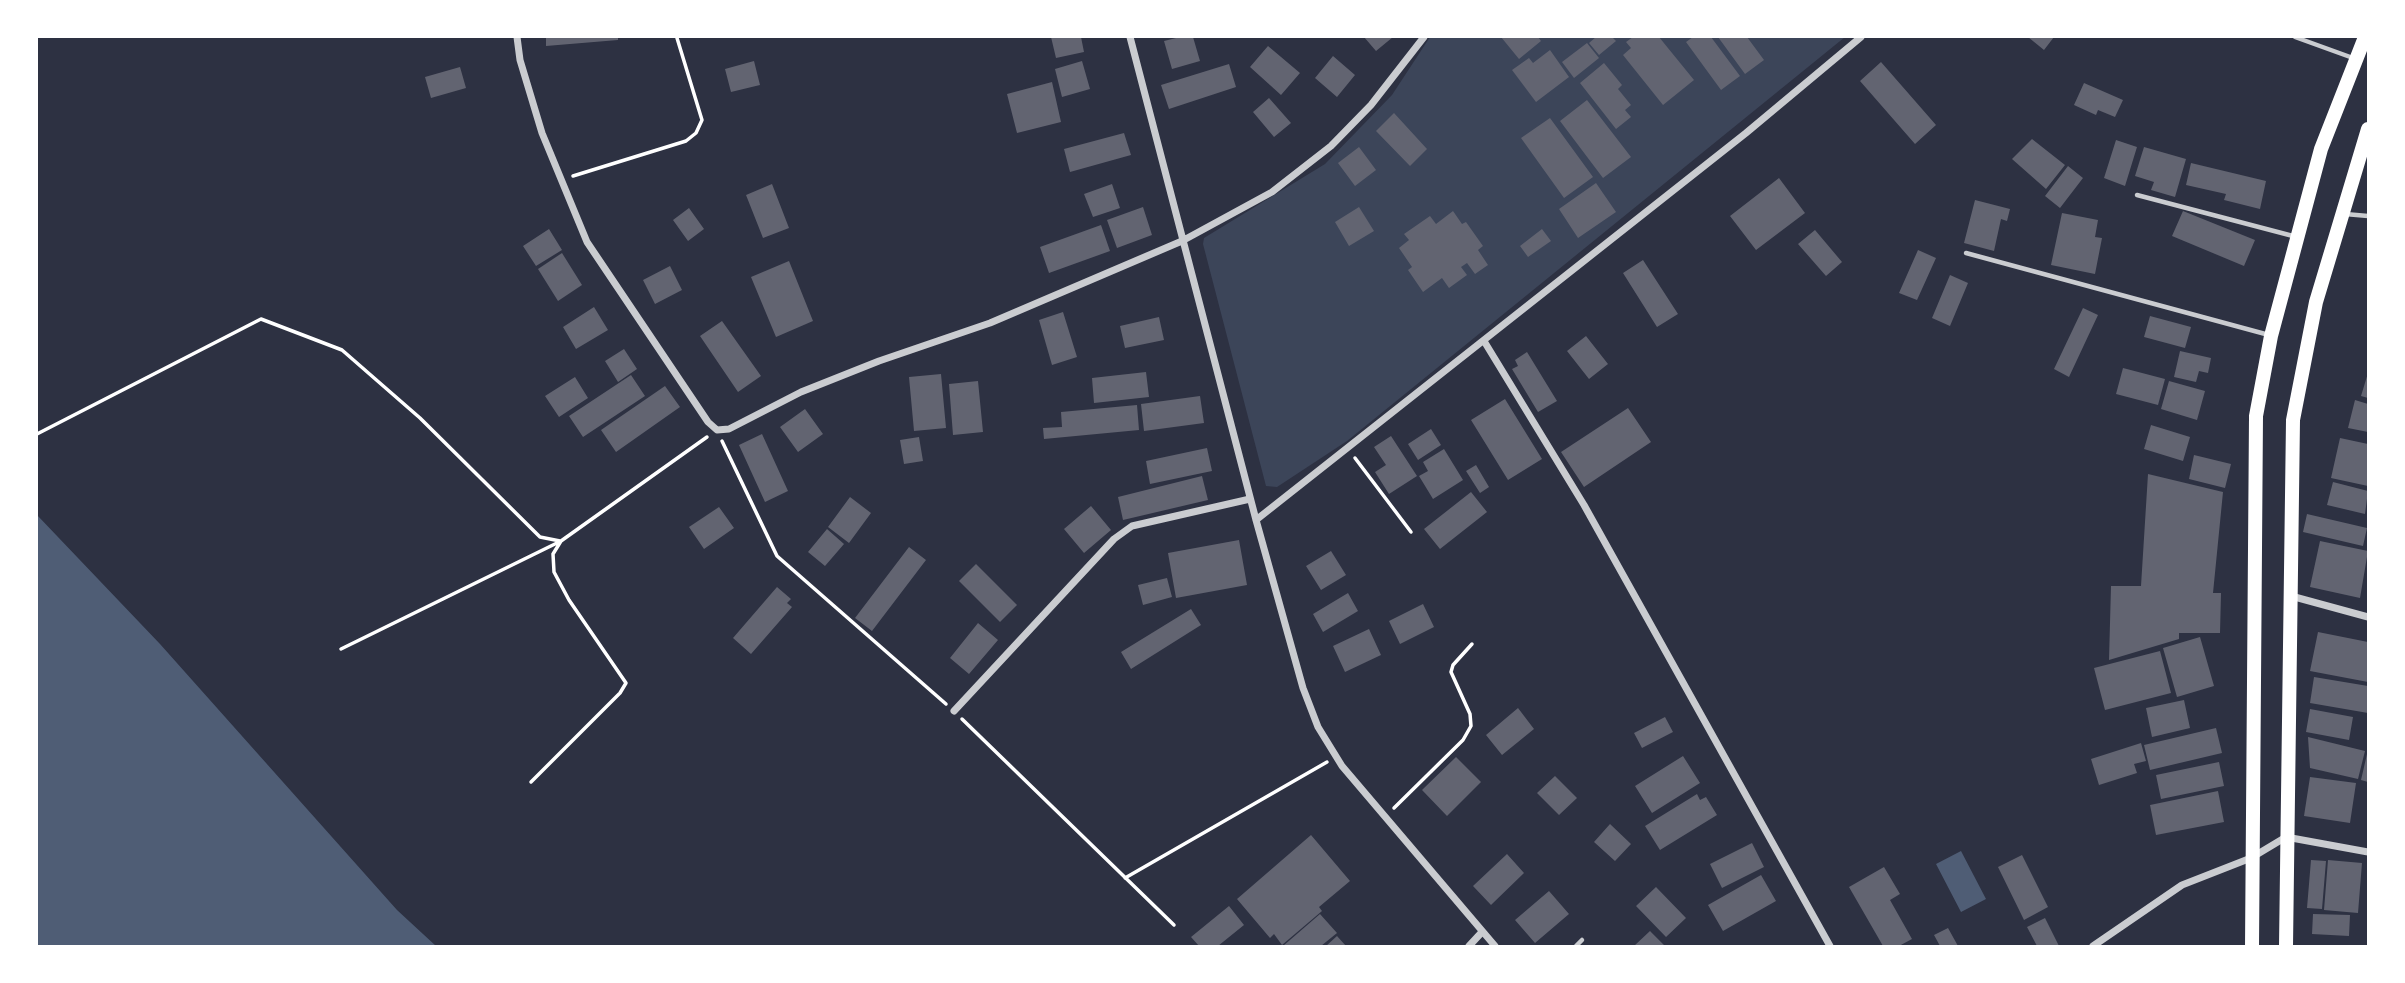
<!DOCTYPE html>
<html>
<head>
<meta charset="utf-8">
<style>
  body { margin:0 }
  #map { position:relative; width:2405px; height:983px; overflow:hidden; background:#2d3142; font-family:Lato,sans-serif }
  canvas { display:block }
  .frame { position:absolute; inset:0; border:38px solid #fff; pointer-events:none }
</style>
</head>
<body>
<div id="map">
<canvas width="2405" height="983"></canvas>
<div class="frame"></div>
</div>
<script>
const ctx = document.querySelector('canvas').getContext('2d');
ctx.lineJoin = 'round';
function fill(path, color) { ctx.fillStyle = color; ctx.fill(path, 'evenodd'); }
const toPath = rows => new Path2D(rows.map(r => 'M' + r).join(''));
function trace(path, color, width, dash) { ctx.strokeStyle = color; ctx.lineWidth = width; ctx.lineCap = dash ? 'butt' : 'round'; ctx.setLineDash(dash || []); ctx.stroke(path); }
const green = toPath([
  [1430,37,1845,37,1347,441,1277,487,1266,486,1203,244,1204,238,1325,164,1392,95]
]);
const water = toPath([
  [37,515,160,644,397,910,436,946,37,946],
  [1961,851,1986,899,1961,912,1936,864]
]);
const building = toPath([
  [546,37,618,37,618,40,546,46],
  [1051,37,1081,37,1084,52,1056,58],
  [1180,37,1193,37,1200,61,1172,69,1164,41],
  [1364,37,1393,37,1376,51],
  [1501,37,1538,37,1541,41,1519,59],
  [1596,37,1612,37,1616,41,1599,55,1589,43],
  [1633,37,1659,37,1694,80,1663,105,1623,55,1631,48,1626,42],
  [1693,37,1711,37,1740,76,1721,90,1686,42],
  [1718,37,1747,37,1764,60,1745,74],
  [2028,37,2054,37,2044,50],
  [1587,43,1599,58,1574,78,1562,62],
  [1268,46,1300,73,1281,95,1250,67],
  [1550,50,1569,77,1536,102,1512,70,1529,58,1533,63],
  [1333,56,1355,75,1337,97,1315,78],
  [754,61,760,85,731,92,725,69],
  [1082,61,1090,89,1062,97,1055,69],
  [1881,62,1936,125,1915,144,1860,81],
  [1604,63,1622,85,1618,89,1631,105,1625,110,1631,117,1616,129,1580,83],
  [1229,64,1236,87,1169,109,1161,85],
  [460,67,466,88,431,98,425,77],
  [1052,82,1061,122,1017,133,1007,94],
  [2084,83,2123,100,2115,117,2098,110,2096,115,2074,105],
  [1269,98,1291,123,1274,137,1253,112],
  [1587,100,1631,157,1603,178,1560,121],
  [1394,113,1427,149,1410,166,1376,131],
  [1550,118,1593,177,1564,198,1521,138],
  [1124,133,1131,155,1070,172,1064,149],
  [2032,139,2065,165,2046,189,2012,159],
  [2116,140,2137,147,2125,186,2104,178],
  [1359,147,1376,170,1355,186,1338,163],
  [2144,147,2186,159,2175,197,2151,190,2154,182,2135,176],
  [2191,163,2266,181,2260,209,2224,200,2226,194,2186,185],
  [2068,166,2083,178,2060,208,2045,196],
  [1779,178,1805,213,1756,250,1730,216],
  [1596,183,1616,212,1578,238,1559,209],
  [772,184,789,228,763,238,746,195],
  [1112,184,1120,208,1093,217,1084,194],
  [1975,200,2010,209,2007,221,2001,219,1994,251,1964,243],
  [1143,207,1152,235,1117,248,1107,220],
  [1359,207,1374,231,1349,246,1335,222],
  [689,208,704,229,688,241,673,220],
  [1453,211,1462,224,1466,222,1483,246,1478,250,1488,265,1475,274,1467,263,1461,267,1467,275,1449,288,1442,278,1423,292,1408,270,1412,267,1399,248,1409,240,1404,234,1430,216,1436,224],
  [2183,211,2255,240,2244,266,2172,236],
  [2062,213,2098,220,2095,237,2102,238,2095,274,2051,265],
  [1101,225,1110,251,1049,273,1040,247],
  [549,229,562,250,536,266,523,246],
  [1542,229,1551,241,1528,257,1520,246],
  [1815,230,1842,262,1826,276,1798,244],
  [1918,250,1936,258,1917,300,1899,293],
  [562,253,582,285,558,301,538,269],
  [1643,260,1678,314,1657,327,1623,273],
  [789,261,813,321,776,337,751,277],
  [670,266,682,290,655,304,643,280],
  [1950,275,1968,283,1950,326,1932,318],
  [594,307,608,330,576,349,563,327],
  [2083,308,2098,315,2069,377,2054,369],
  [1063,312,1077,357,1052,365,1039,320],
  [2150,316,2191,327,2185,348,2144,337],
  [1159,317,1164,340,1125,348,1120,326],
  [722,321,761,376,738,392,700,336],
  [1586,336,1608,364,1589,379,1567,351],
  [624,349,637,369,618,382,605,361],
  [2180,351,2211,358,2208,373,2199,371,2196,382,2174,377],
  [1527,352,1557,401,1538,412,1512,369,1518,366,1515,360],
  [2123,368,2165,379,2158,405,2116,394],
  [1146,372,1149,397,1094,403,1092,378],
  [2368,373,2368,398,2361,396],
  [941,374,946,428,914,431,909,377],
  [631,375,645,396,583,437,569,416],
  [575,377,588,398,559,417,545,396],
  [978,381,983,432,953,435,949,384],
  [2169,381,2205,391,2197,420,2161,409],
  [665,386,680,407,616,452,601,430],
  [1200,396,1204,423,1144,431,1141,404],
  [1505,399,1542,459,1508,480,1471,420],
  [2355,400,2368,404,2368,432,2348,428],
  [1137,405,1139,430,1044,439,1043,428,1062,427,1061,412],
  [1628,408,1651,442,1584,487,1561,452],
  [805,409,823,434,798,452,780,427],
  [2151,425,2190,437,2183,461,2144,449],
  [1431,429,1441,445,1418,460,1408,444],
  [762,434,788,491,765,502,739,445],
  [1391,436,1417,476,1389,494,1375,472,1386,465,1374,447],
  [919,437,923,461,904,464,900,440],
  [2340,438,2368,444,2368,486,2331,478],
  [1207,448,1212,471,1150,484,1146,461],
  [1444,449,1463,480,1433,499,1419,476,1428,471,1423,462],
  [2194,455,2231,464,2225,488,2189,479],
  [1476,465,1489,487,1480,493,1466,471],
  [2148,474,2223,492,2213,593,2221,593,2220,633,2179,633,2179,639,2109,660,2111,586,2141,586],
  [1202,476,1208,500,1123,520,1118,497],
  [2333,482,2368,491,2365,514,2327,505],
  [1471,492,1487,512,1440,549,1424,529],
  [850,497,871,513,849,543,828,527],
  [1091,506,1111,530,1084,553,1064,529],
  [719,507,734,528,704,549,689,527],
  [2307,514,2367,528,2363,546,2303,532],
  [827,529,844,544,825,566,808,552],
  [1239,540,1247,585,1176,598,1168,553],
  [2320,541,2368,551,2360,598,2310,587],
  [909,547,926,560,872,631,855,618],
  [1331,551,1346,575,1321,590,1306,566],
  [976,564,1017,605,1000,622,959,581],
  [1167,578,1172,597,1143,605,1138,585],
  [777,587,791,599,787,603,792,607,751,654,733,638],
  [1348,593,1358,611,1323,632,1313,614],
  [1423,604,1434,627,1400,644,1389,621],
  [1191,609,1201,625,1131,669,1121,652],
  [978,623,998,640,969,674,950,658],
  [1369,629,1381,655,1345,672,1333,646],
  [2318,632,2368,642,2368,682,2310,671],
  [2200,637,2214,686,2177,697,2163,648],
  [2160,651,2171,693,2105,710,2094,668],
  [2314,677,2368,686,2368,713,2310,703],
  [2184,700,2190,728,2152,737,2146,708],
  [1518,708,1534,729,1502,755,1486,735],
  [2310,709,2353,717,2349,740,2306,732],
  [1665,717,1673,732,1642,748,1634,733],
  [2216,728,2222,753,2150,770,2144,745],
  [2308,737,2365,751,2358,779,2310,768],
  [2141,743,2146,761,2134,764,2137,773,2099,785,2091,759],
  [2367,754,2368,754,2368,782,2361,780],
  [1683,756,1700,783,1652,813,1635,786],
  [1456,757,1481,782,1447,816,1422,790],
  [2219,762,2224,786,2161,799,2156,775],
  [1555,776,1577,798,1559,815,1537,793],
  [2310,777,2356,783,2350,823,2304,816],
  [2218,791,2224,822,2156,835,2150,805],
  [1697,794,1700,800,1706,797,1717,815,1660,850,1645,826],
  [1610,824,1631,844,1615,861,1594,842],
  [1311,835,1350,881,1319,907,1322,911,1282,945,1274,934,1270,938,1237,899],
  [1752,843,1764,867,1722,888,1710,864],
  [1507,854,1524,873,1491,905,1473,886],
  [2022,855,2048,907,2024,920,1998,867],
  [2311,860,2326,861,2322,909,2307,908],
  [2328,860,2362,863,2358,913,2324,910],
  [1884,867,1900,894,1890,900,1912,939,1899,946,1883,946,1849,887],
  [1761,875,1776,901,1723,931,1708,905],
  [1656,887,1686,918,1666,937,1636,906],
  [1549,891,1569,914,1535,943,1515,920],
  [1229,906,1244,925,1218,946,1199,946,1191,937],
  [1320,914,1337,933,1321,946,1283,946],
  [2313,914,2350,915,2349,936,2312,934],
  [2045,918,2059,946,2037,946,2027,927],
  [1948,928,1958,946,1940,946,1934,935],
  [1650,931,1665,946,1634,946],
  [1337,936,1346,946,1326,946]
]);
const path = toPath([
  [573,176,686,141,696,133,702,120,677,38],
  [37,434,261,319,342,350,420,418,540,537,560,541],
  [722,441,777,556,946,704],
  [1355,458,1411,532],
  [341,649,559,542],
  [962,719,1174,925],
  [531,782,620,693,626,683,569,600,554,572,553,554,561,541,707,437],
  [1394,808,1463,740,1471,726,1470,714,1451,672,1453,665,1472,644],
  [1125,878,1327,762]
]);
const service = toPath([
  [2295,37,2353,58],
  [2137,195,2293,236],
  [2345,214,2368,216],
  [1966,253,2269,335],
  [1576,946,1582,940]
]);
const minor = toPath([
  [517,37,520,60,542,133,587,242,708,422,717,430,729,429,801,392,879,361,990,323,1182,241,1272,192,1331,146,1371,105,1424,37],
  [1130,37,1256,520,1303,688,1318,727,1342,766,1495,946],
  [1484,341,1584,505,1830,946],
  [1256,520,1746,133,1861,37],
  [2291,596,2368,617],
  [954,711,1114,539,1132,526,1250,499],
  [1469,946,1482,932],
  [2093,946,2182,885,2251,858,2286,837,2368,852]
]);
const trunk = toPath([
  [2252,946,2256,416,2271,336,2321,149,2365,37],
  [2286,946,2293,420,2316,302,2368,129]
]);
fill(green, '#3c4559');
fill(water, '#4f5d75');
fill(building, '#626471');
trace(path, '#fff', 3.5);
trace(service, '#caccd0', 4.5);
trace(minor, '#caccd0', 7);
trace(trunk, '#fff', 14);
</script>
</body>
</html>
